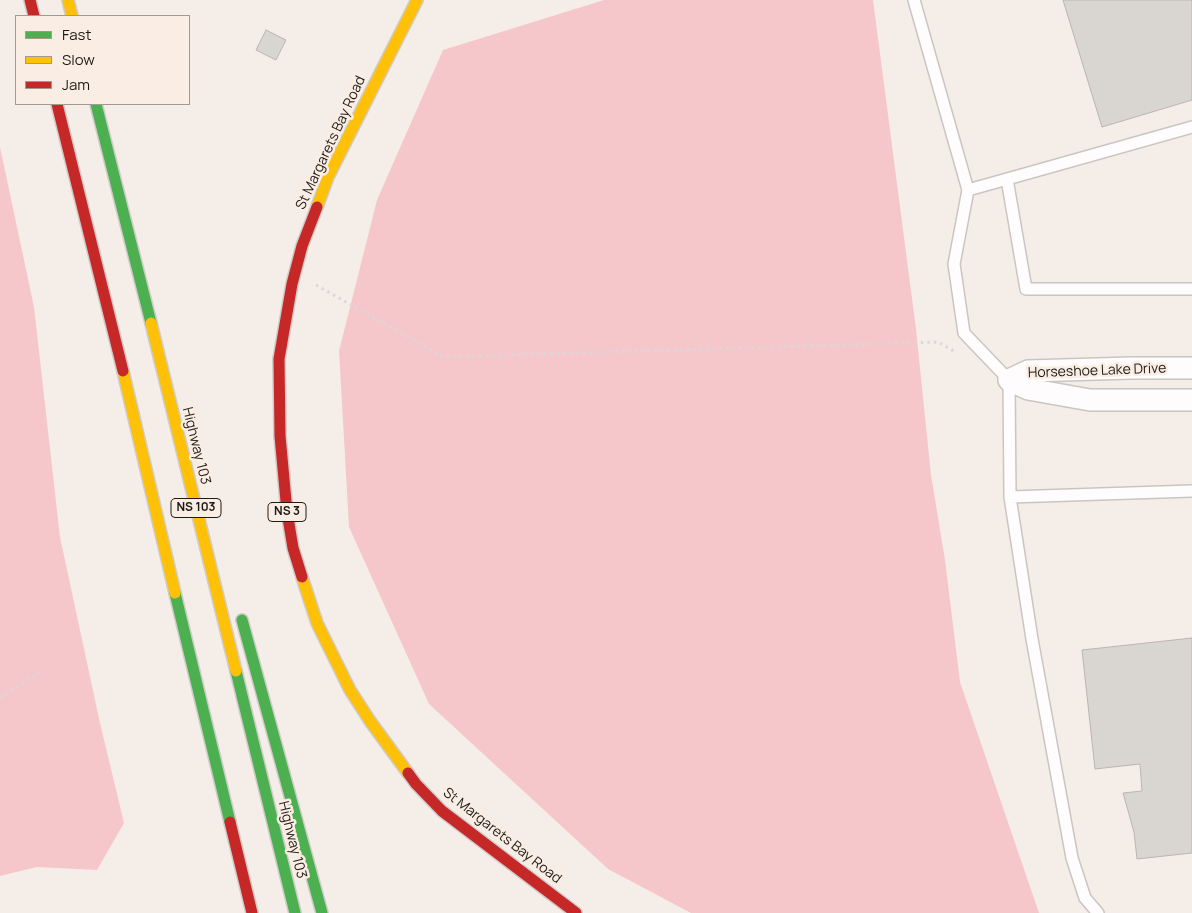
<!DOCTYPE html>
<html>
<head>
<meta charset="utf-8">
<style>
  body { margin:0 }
  #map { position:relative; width:1192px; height:913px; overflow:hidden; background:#f5eee8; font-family:Manrope,sans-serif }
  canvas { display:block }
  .legend { position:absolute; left:15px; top:15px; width:175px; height:90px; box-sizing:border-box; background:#faede3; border:1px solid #a29991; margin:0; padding:6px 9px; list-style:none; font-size:15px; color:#1f1b17 }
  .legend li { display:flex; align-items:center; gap:10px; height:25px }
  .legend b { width:25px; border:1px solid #a29991 }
</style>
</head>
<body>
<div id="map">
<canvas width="1192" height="913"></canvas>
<ul class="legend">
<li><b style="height:6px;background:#4caf50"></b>Fast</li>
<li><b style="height:6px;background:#ffc107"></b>Slow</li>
<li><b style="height:6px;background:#c62828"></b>Jam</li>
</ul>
</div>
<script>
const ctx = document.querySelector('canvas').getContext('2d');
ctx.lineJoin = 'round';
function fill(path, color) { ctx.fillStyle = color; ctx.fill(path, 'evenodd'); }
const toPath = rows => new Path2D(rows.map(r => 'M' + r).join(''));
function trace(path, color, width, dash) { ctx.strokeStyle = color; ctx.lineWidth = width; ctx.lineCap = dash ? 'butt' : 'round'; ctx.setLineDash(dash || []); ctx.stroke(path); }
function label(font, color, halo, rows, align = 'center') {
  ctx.font = font + ' Manrope,sans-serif'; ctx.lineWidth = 5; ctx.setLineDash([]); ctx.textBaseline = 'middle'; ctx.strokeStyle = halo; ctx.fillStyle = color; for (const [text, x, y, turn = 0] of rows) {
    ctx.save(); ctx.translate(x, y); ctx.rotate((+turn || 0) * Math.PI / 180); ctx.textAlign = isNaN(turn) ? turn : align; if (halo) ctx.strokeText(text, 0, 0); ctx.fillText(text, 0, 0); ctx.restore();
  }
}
const green = toPath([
  [604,0,873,0,916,329,931,475,945,560,960,682,1039,913,691,913,608,869,429,704,349,527,339,351,377,200,443,50],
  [0,147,34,307,60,537,100,723,124,823,97,870,37,867,0,876]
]);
const building = toPath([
  [1063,0,1192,0,1192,100,1102,127,1063,0],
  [266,30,286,40,276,60,256,50,266,30],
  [1192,638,1192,853,1137,859,1134,832,1123,793,1142,791,1140,764,1095,769,1082,650,1192,638]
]);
const path = toPath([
  [316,285,443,357,938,342,957,353],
  [0,698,42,671]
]);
const lane = toPath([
  [914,0,968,190,954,264,964,333,1009,380,1010,497,1032,639,1072,858,1085,898,1098,913],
  [1007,179,1026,289,1192,289],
  [968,190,1192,127],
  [1010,497,1192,491]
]);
const street = toPath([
  [1009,380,1028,389,1090,400,1192,400],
  [1009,380,1028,371,1131,368,1192,368]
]);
const fast = toPath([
  [96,104,151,323],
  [175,593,230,822],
  [242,620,322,913],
  [236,671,295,913]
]);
const slow = toPath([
  [68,0,72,16],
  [317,207,328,177,417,0],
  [151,323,236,671],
  [123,371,175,593],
  [302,577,317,623,350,690,370,721,408,773]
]);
const jam = toPath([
  [30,0,34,16],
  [57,104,123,371],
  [302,577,293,548,287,512,280,436,279,359,292,284,302,246,317,207],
  [408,773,416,784,442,811,576,913],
  [230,822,252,913]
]);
const shields = [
  [196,508,50],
  [287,512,38]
];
const shieldNames = [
  ["NS 103",196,508],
  ["NS 3",287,512]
];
const streetNames = [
  ["St Margarets Bay Road",331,143,-65],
  ["Horseshoe Lake Drive",1097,371,-2],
  ["Highway 103",196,446,76],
  ["St Margarets Bay Road",502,836,38],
  ["Highway 103",292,840,76]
];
fill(green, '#f6c7ca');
fill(building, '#d9d5d0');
trace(building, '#bab5b0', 1);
trace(lane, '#cbc5c1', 14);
trace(street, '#cbc5c1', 24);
trace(fast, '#cecbc9', 14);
trace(slow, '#cecbc9', 14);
trace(jam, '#cecbc9', 14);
trace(path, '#dad8d6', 3, [2.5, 4]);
trace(lane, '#fefcfc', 11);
trace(street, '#fefcfc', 21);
trace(fast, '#4caf50', 11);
trace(slow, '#ffc107', 11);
trace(jam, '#c62828', 11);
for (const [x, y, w] of shields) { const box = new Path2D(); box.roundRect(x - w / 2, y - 9.5, w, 19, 4); ctx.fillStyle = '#faede3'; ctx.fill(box); trace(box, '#1f1b17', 1); }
label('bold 12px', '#1f1b17', null, shieldNames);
label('14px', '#1f1b17', '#faede3', streetNames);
</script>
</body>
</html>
